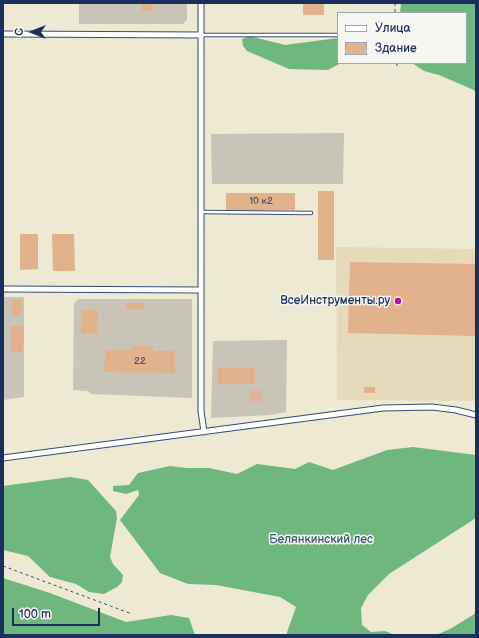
<!DOCTYPE html>
<html>
<head>
<meta charset="utf-8">
<style>
  body { margin:0 }
  #map { position:relative; width:479px; height:638px; overflow:hidden; background:#ede9d3; font-family:"Balsamiq Sans",sans-serif }
  canvas { display:block }
  .frame { position:absolute; inset:0; border:4px solid #1b2f5e; pointer-events:none }
  .legend { position:absolute; left:337px; top:12px; width:130px; height:52px; box-sizing:border-box; background:#f6f6f2; border:1px solid #9ea6b7; margin:0; padding:5px 7px; list-style:none; font-size:12px; color:#1b2f5e }
  .legend li { display:flex; align-items:center; gap:8px; height:20px }
  .legend b { width:20px; border:1px solid #9ea6b7 }
  .north { position:absolute; left:12px; top:12px; width:40px; height:40px; -webkit-text-stroke:3px #f6f6f2; paint-order:stroke; rotate:270deg; font-size:11px; font-weight:700; line-height:16px; text-align:center; color:#1b2f5e }
  .north::after { content:''; display:block; margin:auto; width:14px; height:18px; background:#1b2f5e; clip-path:polygon(50% 0,100% 100%,50% 72%,0 100%) }
  .scale { position:absolute; left:12px; top:608px; width:88px; height:18px; box-sizing:border-box; border:2px solid #1b2f5e; border-top:0; padding-left:5px; font-size:12px; line-height:14px; white-space:nowrap; color:#1b2f5e; -webkit-text-stroke:3px #f6f6f2; paint-order:stroke }
</style>
</head>
<body>
<div id="map">
<canvas width="479" height="638"></canvas>
<div class="frame"></div>
<ul class="legend">
<li><b style="height:5px;background:#fff"></b>Улица</li>
<li><b style="height:11px;background:#e1b28b"></b>Здание</li>
</ul>
<div class="north">С</div>
<div class="scale">100 m</div>
</div>
<script>
const ctx = document.querySelector('canvas').getContext('2d');
ctx.lineJoin = 'round';
function fill(path, color) { ctx.fillStyle = color; ctx.fill(path, 'evenodd'); }
const toPath = rows => new Path2D(rows.map(r => 'M' + r).join(''));
function trace(path, color, width, dash) { ctx.strokeStyle = color; ctx.lineWidth = width; ctx.lineCap = dash ? 'butt' : 'round'; ctx.setLineDash(dash || []); ctx.stroke(path); }
function label(font, color, halo, rows, align = 'center') {
  ctx.font = font + ' "Balsamiq Sans",sans-serif'; ctx.lineWidth = 3; ctx.setLineDash([]); ctx.textBaseline = 'middle'; ctx.strokeStyle = halo; ctx.fillStyle = color; for (const [text, x, y, turn = 0] of rows) {
    ctx.save(); ctx.translate(x, y); ctx.rotate((+turn || 0) * Math.PI / 180); ctx.textAlign = isNaN(turn) ? turn : align; if (halo) ctx.strokeText(text, 0, 0); ctx.fillText(text, 0, 0); ctx.restore();
  }
}
const built = toPath([
  [336,247,476,249,476,401,337,400]
]);
const industrial = toPath([
  [79,3,187,3,187,20,183,24,79,24],
  [344,133,343,184,212,184,211,134],
  [3,297,24,297,24,397,3,400],
  [78,299,192,299,192,398,91,394,88,391,73,390,74,304],
  [287,340,286,412,269,415,211,418,213,341]
]);
const forest = toPath([
  [401,3,476,3,476,91,439,75,424,71,412,63,466,63,466,13,400,13],
  [249,36,285,45,338,38,338,63,341,63,328,70,289,69,247,51,243,46,242,39],
  [413,447,476,455,476,518,389,574,368,595,361,608,362,625,371,632,385,631,395,635,286,635,296,607,280,597,216,585,188,584,160,573,120,520,139,495,138,490,126,494,113,491,113,486,129,485,138,473,170,466,187,468,209,468,237,474,257,464,295,469,309,462,333,470,387,450],
  [70,477,88,480,116,511,117,518,110,557,113,564,123,575,122,582,117,587,104,594,89,592,76,584,50,577,28,556,3,550,3,486],
  [3,578,50,593,126,622,171,615,189,618,195,635,3,635],
  [476,613,476,635,436,635,450,629]
]);
const building = toPath([
  [142,3,153,3,153,11,142,11],
  [303,3,324,3,324,15,303,15],
  [318,191,334,191,334,260,318,260],
  [226,193,295,193,295,210,226,210],
  [20,234,38,234,38,269,20,270],
  [52,234,74,234,75,271,53,271],
  [350,262,476,264,476,336,348,333],
  [12,299,22,299,22,315,11,315],
  [126,303,144,303,144,309,126,309],
  [82,310,98,310,97,333,81,333],
  [11,326,24,326,23,352,11,352],
  [131,346,153,346,153,351,175,351,175,373,104,372,105,350,131,350],
  [217,368,255,368,255,384,217,384],
  [364,387,375,387,375,393,364,393],
  [250,391,262,391,262,401,250,401]
]);
const path = toPath([
  [395,3,395,13],
  [397,63,397,68],
  [3,566,132,614]
]);
const service = toPath([
  [202,35,337,35],
  [202,212,311,213]
]);
const minor = toPath([
  [201,3,201,411,204,432],
  [3,34,202,35],
  [3,289,201,290],
  [3,458,383,408,432,407,456,410,476,415]
]);
const markers = [
  [398,301,4,"#b5179e"]
];
const numberNames = [
  ["10 к2",261,201],
  ["22",140,361]
];
const poiNames = [
  ["ВсеИнструменты.ру",390,301]
];
const parkNames = [
  ["Белянкинский лес",321,540]
];
fill(built, '#e6daba');
fill(industrial, '#c8c4b8');
fill(forest, '#6eb77e');
fill(building, '#e1b28b');
trace(service, '#3a4b70', 4.5);
trace(minor, '#3a4b70', 7);
trace(path, '#3a4b70', 1, [3, 3]);
trace(service, '#fff', 2.5);
trace(minor, '#fff', 5);
for (const [x, y, r, color] of markers) { const dot = new Path2D(); dot.arc(x, y, r, 0, 2 * Math.PI); ctx.fillStyle = color; ctx.fill(dot); trace(dot, '#f6f6f2', 1.5); }
label('10px', '#4c5069', null, numberNames);
label('12px', '#1b2f5e', '#f6f6f2', poiNames, 'right');
label('12px', '#36596c', '#f6f6f2', parkNames);
</script>
</body>
</html>
